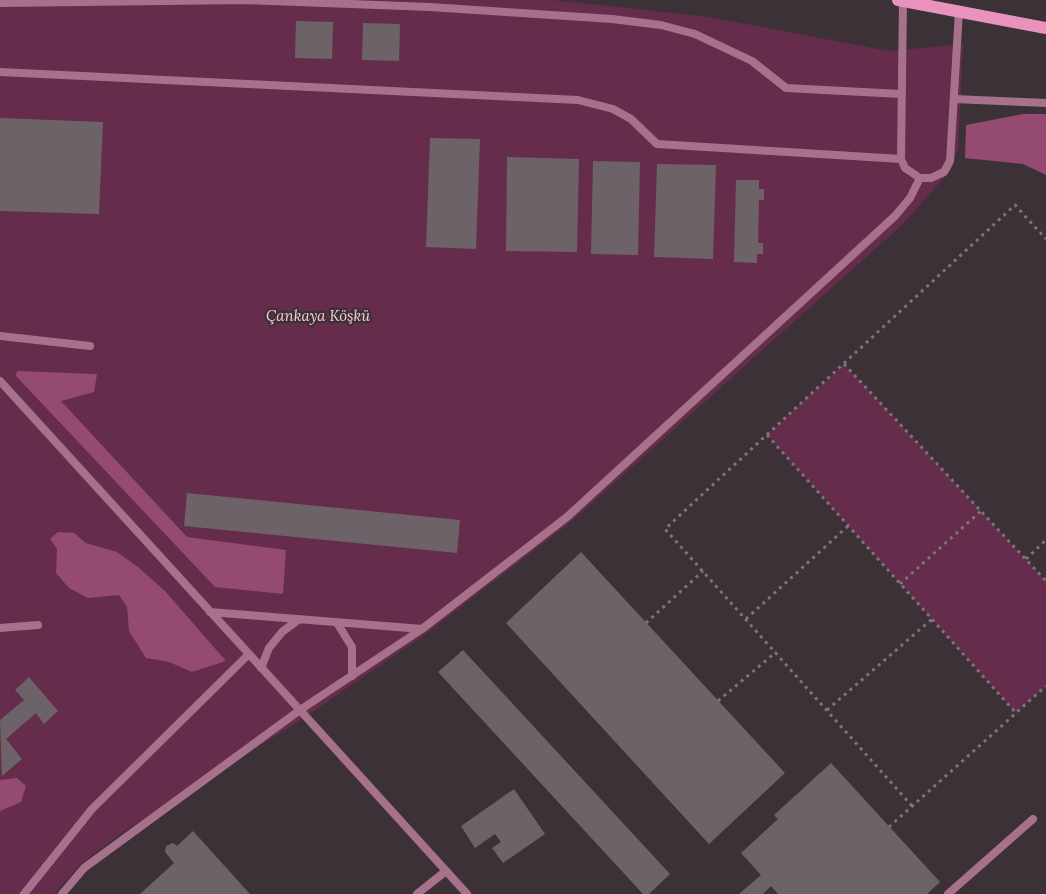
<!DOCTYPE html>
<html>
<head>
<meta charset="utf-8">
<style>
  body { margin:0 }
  canvas { display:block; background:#3b3136 }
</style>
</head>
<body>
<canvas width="1046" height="894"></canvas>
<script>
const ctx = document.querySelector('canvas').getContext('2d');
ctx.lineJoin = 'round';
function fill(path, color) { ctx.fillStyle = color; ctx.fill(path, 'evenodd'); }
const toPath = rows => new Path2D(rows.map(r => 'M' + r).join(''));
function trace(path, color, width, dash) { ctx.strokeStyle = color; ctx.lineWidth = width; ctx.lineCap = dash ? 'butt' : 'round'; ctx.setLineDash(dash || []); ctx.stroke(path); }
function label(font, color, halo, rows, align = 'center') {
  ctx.font = font + ' Lora,serif'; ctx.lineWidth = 4.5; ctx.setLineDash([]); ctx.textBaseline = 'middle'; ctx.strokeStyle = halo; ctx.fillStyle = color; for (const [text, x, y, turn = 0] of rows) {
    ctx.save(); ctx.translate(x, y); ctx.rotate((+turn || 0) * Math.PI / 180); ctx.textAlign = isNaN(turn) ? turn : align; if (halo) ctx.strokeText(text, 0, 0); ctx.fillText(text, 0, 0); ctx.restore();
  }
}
const green = toPath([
  [0,0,553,0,709,17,889,51,963,44,958,149,950,171,904,223,572,521,427,633,302,719,119,835,81,864,54,894,0,894],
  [844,364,1046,581,1046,686,1016,713,767,435]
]);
const forest = toPath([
  [1023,114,1046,114,1046,175,1023,164,965,158,966,125],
  [17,371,97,374,94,392,61,401,187,537,286,550,283,594,215,587,16,376],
  [58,532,74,533,86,543,117,552,138,567,165,591,226,661,192,672,169,662,146,658,129,631,127,607,119,595,88,598,69,588,56,573,57,549,50,539],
  [17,778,26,786,21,802,0,811,0,780]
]);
const building = toPath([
  [296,21,333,22,332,59,295,58],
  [363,23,400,24,399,61,362,60],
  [0,118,103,122,99,214,0,211],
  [430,138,480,139,476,249,426,247],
  [507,157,579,159,577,252,506,251],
  [593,161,640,162,638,255,591,254],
  [657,164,716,165,713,259,654,257],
  [736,180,759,180,759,189,764,189,764,200,759,200,758,243,763,243,763,254,757,254,757,263,734,262],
  [187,493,460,520,457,553,184,526],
  [581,552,785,773,709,844,506,623],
  [463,650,670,874,649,894,643,894,438,672],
  [29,677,58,711,44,724,36,713,6,739,22,759,2,776,0,720,24,700,15,690],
  [831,763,940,882,927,894,778,894,771,886,763,894,739,894,761,875,741,853,778,819,774,815],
  [514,789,545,834,503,863,492,848,501,842,495,834,475,848,461,826],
  [193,831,250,894,140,894,174,863,165,852,166,846,173,843,177,846]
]);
const path = toPath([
  [844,364,1046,581],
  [767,435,1016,713],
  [1026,559,1046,540],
  [900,584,981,511],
  [746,619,848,526],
  [646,623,703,571],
  [718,701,776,652],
  [827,710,932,619],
  [912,806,665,529,1015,205,1046,239],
  [889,827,1046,686]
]);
const lane = toPath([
  [903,1,901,159,905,168,920,178,931,178,944,172,950,161,959,11],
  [0,3,245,0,430,7,612,19,661,25,695,34,752,61,786,88,901,94],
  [0,72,578,100,613,109,631,119,657,144,901,159],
  [954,99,1046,103],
  [0,336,90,346],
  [0,381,249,654,92,809,24,894],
  [210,612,422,629],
  [337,623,352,647,352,676],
  [0,628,38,625],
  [249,654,467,894],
  [261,668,269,648,282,632,298,620],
  [62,894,84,868,300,710,422,629,567,517,895,216,910,198,920,178],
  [417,894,446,871],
  [948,894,1033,819]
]);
const secondary = toPath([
  [898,0,1046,28]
]);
const parkNames = [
  ["Çankaya Köşkü",318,317]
];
fill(green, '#652c4b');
fill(forest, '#954a72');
fill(building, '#6d6267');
trace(path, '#7c7478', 3, [3, 4.5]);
trace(lane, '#a7718c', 8);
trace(secondary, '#e892bd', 12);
label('italic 15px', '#f5c9dd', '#3b3136', parkNames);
</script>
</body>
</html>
